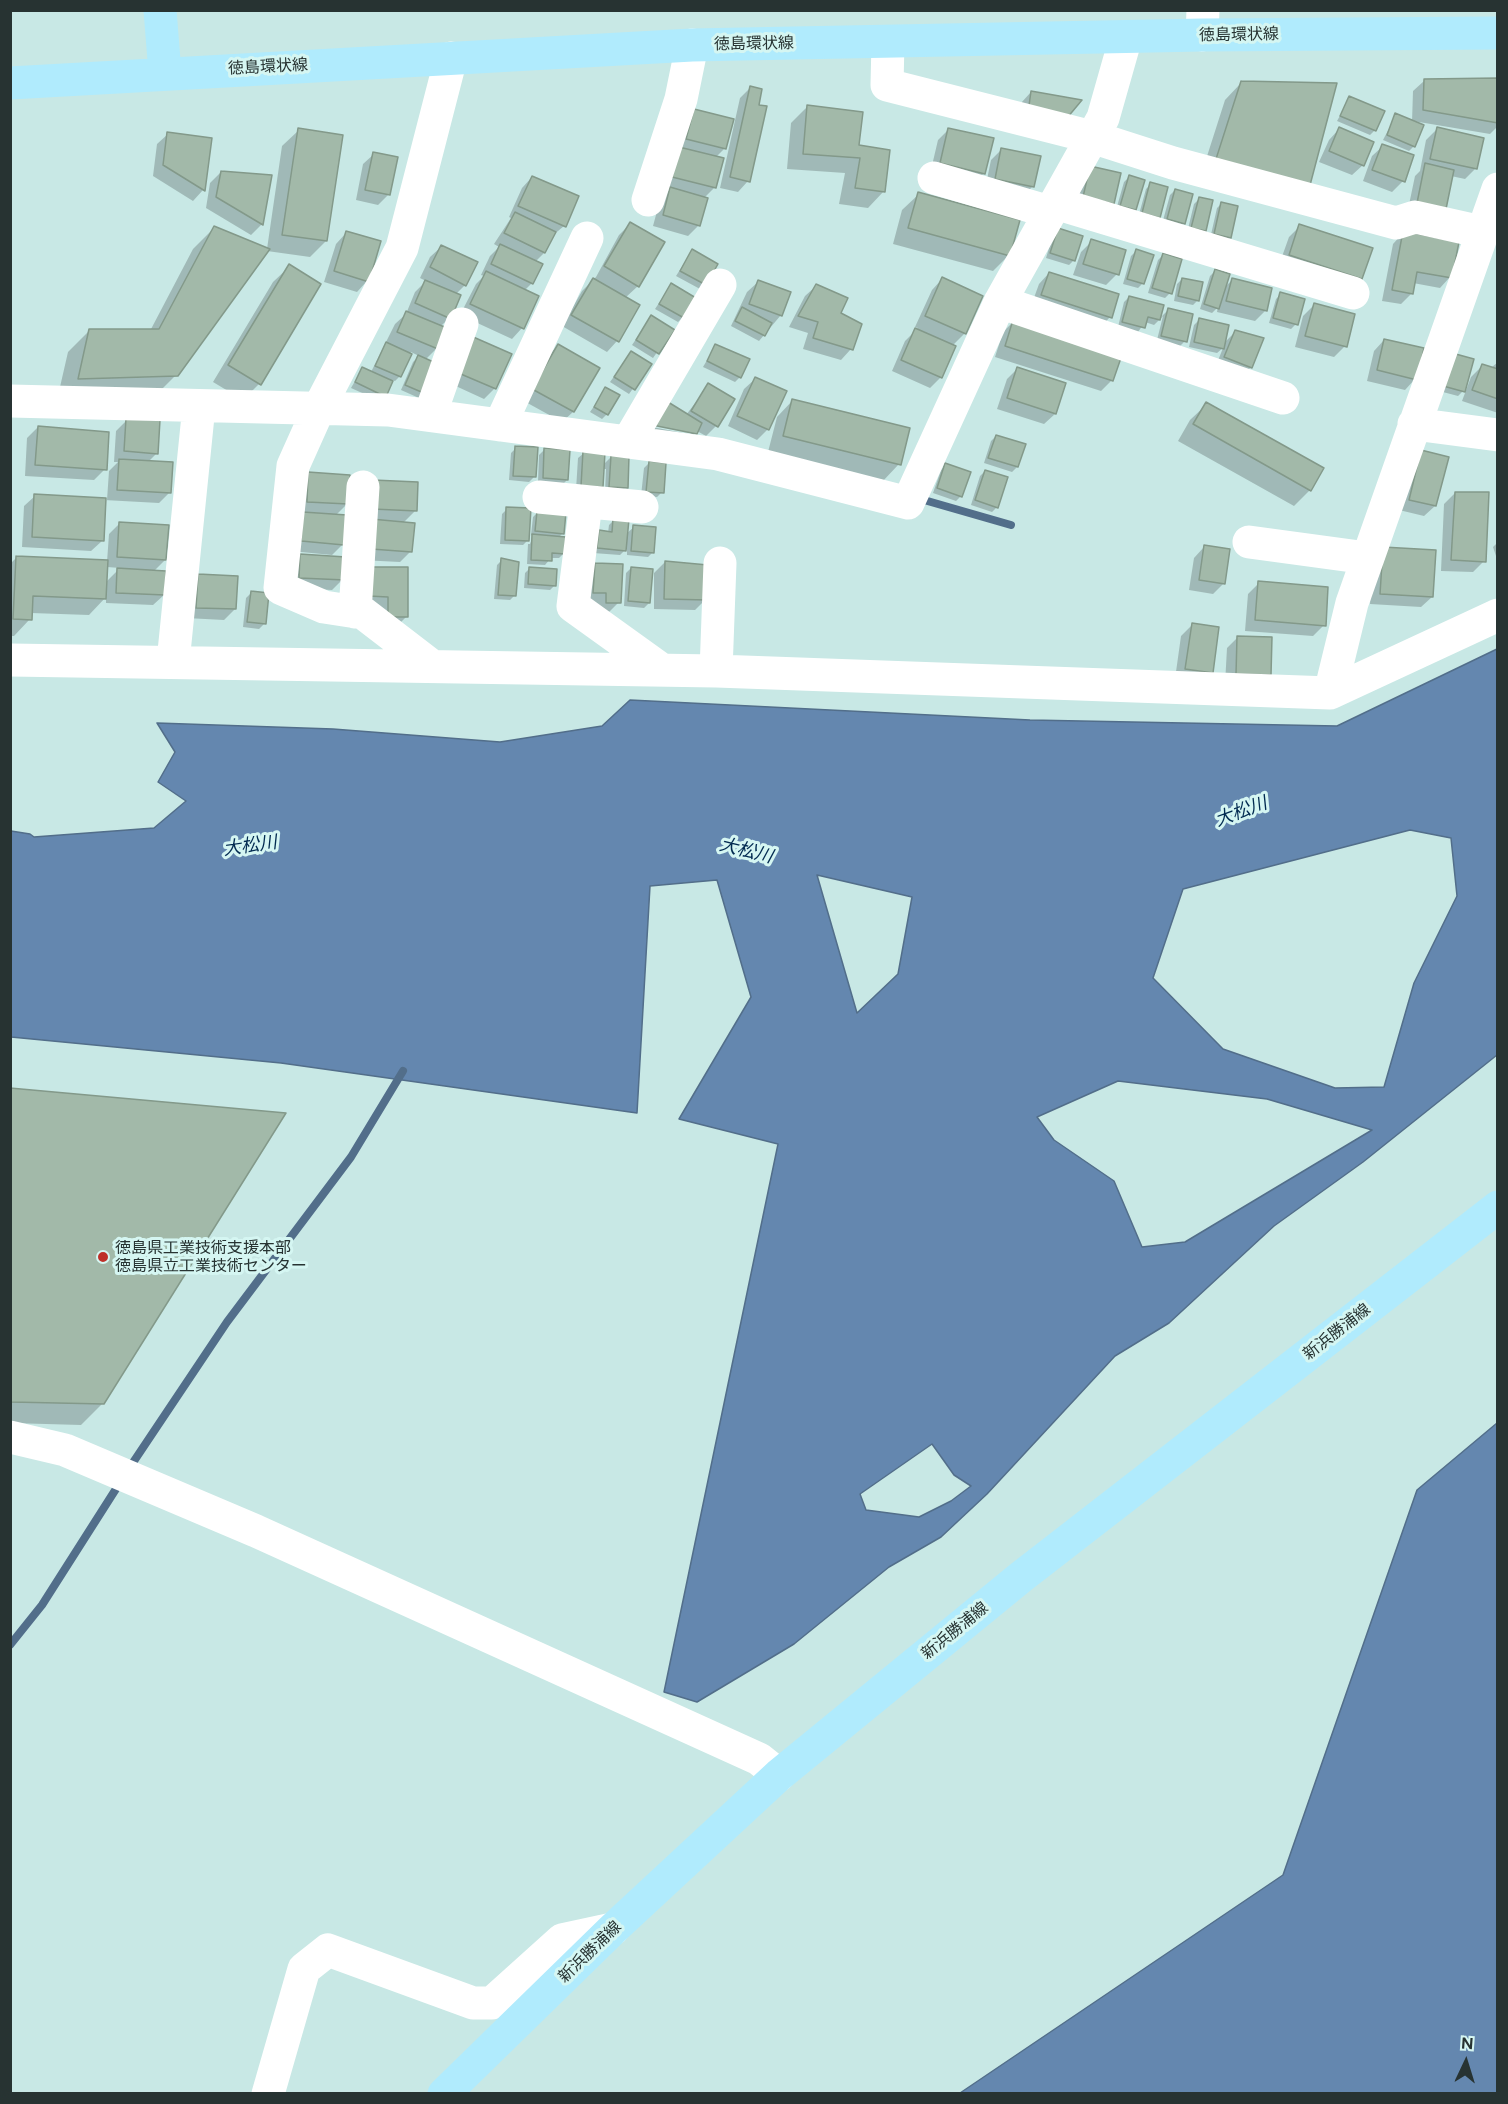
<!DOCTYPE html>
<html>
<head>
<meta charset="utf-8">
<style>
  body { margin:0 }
  #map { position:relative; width:1508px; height:2104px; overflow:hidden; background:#c8e8e5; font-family:Figtree,sans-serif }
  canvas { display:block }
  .frame { position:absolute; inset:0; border:12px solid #273332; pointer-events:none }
  .north { position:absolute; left:1436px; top:2032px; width:60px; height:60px; -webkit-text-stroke:4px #d5f6f2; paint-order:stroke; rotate:4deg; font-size:16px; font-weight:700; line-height:24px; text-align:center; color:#273332 }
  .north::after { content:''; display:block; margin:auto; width:21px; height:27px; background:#273332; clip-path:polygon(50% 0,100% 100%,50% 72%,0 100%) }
</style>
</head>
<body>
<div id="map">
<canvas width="1508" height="2104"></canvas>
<div class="frame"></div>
<div class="north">N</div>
</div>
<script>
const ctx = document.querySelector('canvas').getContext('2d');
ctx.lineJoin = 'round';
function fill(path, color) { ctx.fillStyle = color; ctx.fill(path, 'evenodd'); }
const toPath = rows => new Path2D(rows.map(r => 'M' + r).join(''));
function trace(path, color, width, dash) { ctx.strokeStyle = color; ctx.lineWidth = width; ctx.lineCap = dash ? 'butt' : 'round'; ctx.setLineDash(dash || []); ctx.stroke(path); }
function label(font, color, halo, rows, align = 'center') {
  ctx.font = font + ' Figtree,"Noto Sans JP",sans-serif'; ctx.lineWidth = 6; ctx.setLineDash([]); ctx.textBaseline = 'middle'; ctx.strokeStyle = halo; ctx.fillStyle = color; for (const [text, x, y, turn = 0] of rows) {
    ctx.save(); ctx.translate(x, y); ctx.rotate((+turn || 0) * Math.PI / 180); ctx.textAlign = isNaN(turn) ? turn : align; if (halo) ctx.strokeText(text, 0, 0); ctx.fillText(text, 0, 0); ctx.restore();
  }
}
const water = toPath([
  [1497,649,1497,1055,1363,1162,1274,1226,1169,1323,1115,1356,987,1494,941,1537,889,1567,794,1644,697,1702,664,1692,778,1144,679,1119,751,997,717,880,650,886,637,1113,281,1063,11,1037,11,831,30,834,34,837,154,828,186,801,158,782,175,752,157,723,333,729,500,742,602,726,630,700,1030,720,1337,726,1497,649],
  [1410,830,1451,838,1457,896,1414,983,1384,1087,1335,1088,1223,1049,1153,978,1183,889,1410,830],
  [817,875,912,897,898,974,857,1013,817,875],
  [1118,1081,1267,1099,1372,1130,1185,1242,1142,1247,1114,1181,1054,1140,1037,1117,1118,1081],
  [932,1444,954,1475,971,1486,951,1501,919,1517,866,1510,860,1494,932,1444],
  [1497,1423,1497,2093,960,2093,1283,1875,1417,1490,1497,1423]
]);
const shadow = toPath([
  [1498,80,1498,126,1490,134,1413,121,1414,146,1409,151,1383,140,1396,115,1412,122,1413,91,1424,81],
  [1241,83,1335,85,1201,175,1225,100],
  [751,87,748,181,738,192,720,188,740,98],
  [1031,92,1066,117,1021,103],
  [1350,98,1375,130,1370,135,1337,121],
  [808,106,857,146,884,191,868,208,839,204,845,173,787,169,791,123],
  [694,111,725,148,716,157,715,187,704,198,699,225,688,236,653,226,660,200,670,190,662,188],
  [949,129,984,173,973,184,930,174,938,140],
  [1339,129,1363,165,1352,175,1319,162,1329,140],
  [1437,129,1475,169,1465,179,1451,176,1406,219,1415,176,1420,171,1426,140],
  [299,130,326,241,310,257,267,251,176,375,154,397,57,400,68,352,90,330,150,331,193,249,215,227,267,249,282,146],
  [168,134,210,140,203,190,193,201,153,176,157,144],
  [1383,146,1403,181,1392,192,1363,181,1372,156],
  [1002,149,1033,186,1022,197,985,189,991,160],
  [374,154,389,194,378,205,356,200,363,164],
  [1090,168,1102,214,1073,208],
  [221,172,270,177,261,225,251,235,206,208,210,183],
  [532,177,564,226,552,236,544,253,535,262,532,283,524,291,537,297,522,328,512,339,460,315,476,284,484,276,481,275,490,256,499,247,494,244,511,218,509,217,522,188],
  [1129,177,1143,181,1134,210,1129,215,1116,210,1124,182],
  [1151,184,1159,217,1138,218,1146,189],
  [1175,190,1184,223,1179,228,1162,224,1170,195],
  [919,194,1009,255,993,271,893,244,902,210],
  [1199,199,1212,201,1204,231,1199,236,1187,233,1194,204],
  [1222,203,1230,238,1225,243,1210,239,1217,208],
  [630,224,638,286,625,298,617,341,607,352,562,326,582,291,596,277,619,235],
  [1300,226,1361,278,1350,289,1279,265,1289,237],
  [346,233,367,281,357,292,324,282,336,244],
  [1403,233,1450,277,1440,288,1413,283,1411,294,1401,304,1382,301,1393,244],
  [1053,235,1074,260,1069,265,1046,258],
  [1092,241,1117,274,1106,285,1073,275,1081,252],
  [441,247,465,285,455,295,449,318,440,327,437,348,425,360,436,365,419,398,401,390,413,362,419,356,411,352,400,376,395,381,392,380,380,401,351,388,362,369,371,372,395,324,406,314,415,292,426,281,420,278,430,257],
  [692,251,716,264,700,289,676,276],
  [1136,251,1143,283,1138,288,1123,284,1131,256],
  [1163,255,1170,293,1165,298,1148,293,1158,260],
  [290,266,259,384,243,400,213,382,273,282],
  [1215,271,1223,289,1232,280,1266,310,1255,321,1217,312,1218,307,1212,313,1200,309,1210,276],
  [1049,273,1110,317,1100,328,1031,306,1039,284],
  [942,279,965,333,952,346,954,346,941,377,930,388,892,371,905,341,918,328,915,327,932,290],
  [1182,279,1198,300,1193,305,1174,301,1177,284],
  [758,282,781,315,759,341,731,326,747,292],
  [671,285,683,317,678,322,655,309],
  [816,286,839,314,851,349,841,360,803,349,808,333,789,327,805,296],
  [1281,294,1296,324,1291,329,1269,323,1276,299],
  [1129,297,1159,319,1168,310,1185,341,1180,346,1157,340,1163,316,1154,325,1145,322,1138,332,1118,327,1124,302],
  [1314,305,1345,346,1334,357,1295,347,1303,316],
  [651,317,673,330,653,358,632,345],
  [1199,320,1223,344,1236,331,1251,367,1240,378,1215,368,1223,348,1217,353,1189,347,1194,325],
  [1014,321,1112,380,1101,391,995,357,1003,332],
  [1384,340,1415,379,1405,390,1367,381,1374,351],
  [716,345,740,377,735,382,703,367],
  [558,346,598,368,573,412,562,422,522,400,547,356],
  [461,349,495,388,484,399,447,382],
  [631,353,650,365,629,394,610,382],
  [1452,355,1463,391,1458,396,1439,391],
  [1498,362,1498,413,1462,401,1471,377,1482,366,1492,367],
  [1017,369,1064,384,1055,414,1044,424,997,409,1007,379],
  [755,379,768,429,757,440,728,426,744,389],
  [709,385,716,426,706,436,697,431,685,444,647,426,693,435,687,431,686,415],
  [606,389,607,414,602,419,590,412],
  [793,400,899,464,883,481,768,452,777,417],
  [1207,404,1310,490,1294,506,1178,441,1190,420],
  [127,420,157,453,148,462,170,492,159,503,104,500,102,541,91,551,22,547,24,506,35,496,107,500,109,471,118,462,114,462,116,431],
  [38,427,105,469,94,480,25,476,27,438],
  [996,436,1017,467,1012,472,984,463,991,441],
  [516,448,534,477,529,482,509,480,511,453],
  [544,450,567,480,562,485,538,482,539,455],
  [584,453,603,465,611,457,626,487,621,492,605,492,606,469,603,469,576,490,578,458],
  [1411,462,1435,506,1424,516,1399,510],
  [649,463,662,492,657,497,641,496,644,468],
  [946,465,961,496,956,501,933,493,941,470],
  [985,471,997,507,992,512,971,505,980,476],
  [309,474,347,504,335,516,343,544,332,555,291,551,297,512],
  [363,492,415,511,402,524,411,551,400,562,360,560],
  [1455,493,1484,561,1473,572,1441,571,1444,504],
  [507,509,528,540,523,545,500,544,502,514],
  [538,512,562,534,558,538,564,553,559,558,551,558,545,565,527,564,528,544,530,544,533,536,531,535,533,517],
  [614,520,626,534,634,527,653,552,648,557,627,555,627,548,620,555,593,553,594,537,608,533,609,525],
  [120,523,165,560,153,572,164,595,153,605,106,603,106,597,89,615,31,613,30,619,14,636,10,636,10,564,17,557,107,562,109,534],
  [107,567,120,568,106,582],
  [1498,542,1498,562,1493,547],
  [1204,547,1224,583,1213,594,1189,590,1194,558],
  [301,556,343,579,332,590,289,588,290,567],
  [1373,559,1432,597,1421,607,1370,604],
  [502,560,515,595,510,600,494,599,497,565],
  [665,562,706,599,695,610,654,609,654,573],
  [595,564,619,602,608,613,583,603,584,575],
  [530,568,555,585,550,590,524,588,525,573],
  [631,568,649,603,644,608,624,606,626,573],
  [368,569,407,616,396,627,358,607],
  [236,578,235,609,224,620,186,618,188,586],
  [1259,583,1324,625,1313,636,1245,631,1248,594],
  [251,593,264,624,259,629,243,627,246,598],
  [1192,625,1211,672,1175,679,1181,636],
  [1238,637,1269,675,1225,684,1227,648],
  [10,1090,103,1403,81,1425,10,1423]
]);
const stream = toPath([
  [924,500,1011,525],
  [128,1470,227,1322,351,1157,403,1071],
  [10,1645,42,1605,121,1481]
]);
const building = toPath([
  [1498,78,1498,123,1423,110,1424,79,1498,78],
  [1241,81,1337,83,1309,189,1216,159,1241,81],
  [750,86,762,89,759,105,767,106,750,182,730,177,750,86],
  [1031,91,1082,100,1067,118,1028,113,1031,91],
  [1349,96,1385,111,1376,131,1340,116,1349,96],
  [807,105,863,112,859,145,890,150,885,192,855,188,860,158,803,154,807,105],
  [694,109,734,119,726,149,686,139,694,109],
  [1395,113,1424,125,1415,147,1387,135,1395,113],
  [1339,127,1374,142,1364,166,1329,151,1339,127],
  [1437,127,1484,138,1477,169,1430,159,1437,127],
  [298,128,343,135,327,241,282,235,298,128],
  [948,128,994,138,985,174,940,163,948,128],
  [167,132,212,138,205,191,163,165,167,132],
  [1382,144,1414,155,1405,182,1372,170,1382,144],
  [679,147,724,158,716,188,672,177,679,147],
  [1001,148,1041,156,1034,187,995,179,1001,148],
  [373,152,398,157,390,195,365,190,373,152],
  [1425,163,1454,170,1445,214,1416,208,1425,163],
  [1090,166,1121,173,1114,204,1083,197,1090,166],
  [221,171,272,175,263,225,216,197,221,171],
  [1129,175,1145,180,1136,210,1120,206,1129,175],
  [532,176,579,196,566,227,518,206,532,176],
  [1150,182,1168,187,1160,218,1142,213,1150,182],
  [670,187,708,198,700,226,663,215,670,187],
  [1175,189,1193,194,1185,224,1167,219,1175,189],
  [918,192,1020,220,1010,256,908,228,918,192],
  [1199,197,1213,200,1206,231,1191,228,1199,197],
  [1221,202,1238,206,1231,238,1214,234,1221,202],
  [515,212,556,232,545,253,504,233,515,212],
  [630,222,665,242,639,287,604,266,630,222],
  [1299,224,1373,248,1362,279,1289,255,1299,224],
  [214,226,270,249,178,376,78,379,89,329,159,329,214,226],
  [1058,228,1083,236,1075,261,1050,253,1058,228],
  [346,231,381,241,369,282,334,271,346,231],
  [1403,231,1459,242,1452,278,1417,272,1413,294,1392,290,1403,231],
  [1091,239,1126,250,1119,275,1083,264,1091,239],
  [500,244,543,264,533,284,491,264,500,244],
  [441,245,478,262,466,286,430,267,441,245],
  [692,249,718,264,706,285,680,271,692,249],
  [1136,249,1154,255,1144,284,1127,279,1136,249],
  [1163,253,1182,259,1172,294,1152,288,1163,253],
  [289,264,321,284,261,385,228,365,289,264],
  [1215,269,1230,274,1219,309,1204,304,1215,269],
  [486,271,539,296,524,329,470,304,486,271],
  [1049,272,1119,294,1112,318,1041,295,1049,272],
  [942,277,983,296,966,334,925,316,942,277],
  [593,278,640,305,619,342,571,315,593,278],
  [1182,278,1203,282,1199,301,1178,296,1182,278],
  [1232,278,1272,288,1267,311,1226,301,1232,278],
  [425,280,461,295,451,319,415,303,425,280],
  [758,280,791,292,782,316,749,304,758,280],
  [671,283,696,298,684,318,659,304,671,283],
  [816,284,848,298,841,313,862,324,853,350,813,338,818,322,798,316,816,284],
  [1280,292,1305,299,1298,325,1273,318,1280,292],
  [1129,296,1164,305,1160,320,1148,317,1145,328,1122,322,1129,296],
  [1314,303,1355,314,1347,347,1305,336,1314,303],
  [742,307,772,323,765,336,735,321,742,307],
  [1168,308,1193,314,1187,342,1161,336,1168,308],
  [406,311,447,328,438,349,397,332,406,311],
  [651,315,675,330,659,354,636,340,651,315],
  [1199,318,1229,325,1224,349,1194,342,1199,318],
  [1013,320,1122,355,1113,381,1005,346,1013,320],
  [915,328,956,346,942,378,901,360,915,328],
  [1235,330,1264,338,1252,368,1224,357,1235,330],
  [471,336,512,354,496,389,456,372,471,336],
  [1384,339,1424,348,1417,380,1377,370,1384,339],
  [386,342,412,354,401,377,375,366,386,342],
  [558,344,600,368,574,412,532,389,558,344],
  [715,344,750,359,741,378,707,361,715,344],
  [631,351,652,364,635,390,614,377,631,351],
  [1452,353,1474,359,1465,392,1443,386,1452,353],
  [418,355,438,364,426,394,405,385,418,355],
  [1482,364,1498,369,1498,399,1472,390,1482,364],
  [362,367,393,381,386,397,355,382,362,367],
  [1017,367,1066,383,1056,414,1007,398,1017,367],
  [755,377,787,391,769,430,737,416,755,377],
  [708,383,735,399,718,427,691,411,708,383],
  [605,387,620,395,608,415,594,407,605,387],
  [792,399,910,428,901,465,783,436,792,399],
  [668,402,702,423,697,434,647,424,668,402],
  [1206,402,1324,468,1311,491,1193,424,1206,402],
  [126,418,160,420,158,454,124,451,126,418],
  [38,426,109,432,107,470,35,465,38,426],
  [996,435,1026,444,1018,467,988,458,996,435],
  [515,446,538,447,536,477,513,476,515,446],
  [544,448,570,450,568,480,543,478,544,448],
  [1421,450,1449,457,1436,506,1409,500,1421,450],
  [583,451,605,452,603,487,581,486,583,451],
  [611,455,629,456,628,488,609,487,611,455],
  [119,459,173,462,171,493,117,490,119,459],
  [649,461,666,463,664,493,646,492,649,461],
  [945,463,971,472,962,497,937,488,945,463],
  [985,470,1008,477,998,508,975,500,985,470],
  [308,472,350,475,348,504,307,502,308,472],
  [373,480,418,482,417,511,372,509,373,480],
  [1455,492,1489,492,1486,562,1451,560,1455,492],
  [34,494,106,498,104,541,32,537,34,494],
  [506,507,531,508,529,541,505,540,506,507],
  [537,511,566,512,564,534,535,531,537,511],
  [303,512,347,515,344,545,301,541,303,512],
  [613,518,629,519,626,551,597,548,599,530,612,532,613,518],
  [371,519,415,523,412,552,371,549,371,519],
  [119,522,169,525,166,560,117,557,119,522],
  [633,525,656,527,654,553,631,551,633,525],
  [532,534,566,537,565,554,552,553,552,561,531,560,532,534],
  [1204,545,1230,549,1225,584,1199,580,1204,545],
  [1383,547,1436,550,1433,597,1380,594,1383,547],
  [300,554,346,557,345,580,299,578,300,554],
  [16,556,108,560,106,599,33,596,32,620,13,619,16,556],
  [501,558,519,562,516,596,498,595,501,558],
  [665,561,708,565,707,600,664,599,665,561],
  [595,563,623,564,621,603,606,603,606,593,593,593,595,563],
  [368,567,408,567,408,617,388,617,388,597,368,596,368,567],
  [529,567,557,569,556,586,528,584,529,567],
  [631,567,653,569,650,603,628,601,631,567],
  [117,568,166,571,165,595,116,593,117,568],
  [198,574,238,576,236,609,196,608,198,574],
  [1258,581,1328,587,1326,626,1255,620,1258,581],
  [251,591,269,593,266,624,247,622,251,591],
  [1192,623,1219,627,1213,673,1185,669,1192,623],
  [1237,636,1272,637,1271,675,1236,674,1237,636],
  [10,1088,286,1113,104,1404,10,1402,10,1088]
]);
const minor = toPath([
  [1202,35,1203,10],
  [888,42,887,85,1092,137,1173,163,1396,223,1415,217,1482,232],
  [934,178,1050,212],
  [648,200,681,99,692,45],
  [1055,203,1353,293],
  [1000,302,1283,398],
  [10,401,388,410,718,454,908,503,1000,302,1103,118,1126,37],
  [430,415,462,324],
  [1414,424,1498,435],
  [500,425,587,238],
  [628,442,720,285],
  [539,497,642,507],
  [586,503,573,606,662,670],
  [1249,542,1367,558],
  [355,612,363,487],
  [10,660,716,671,1330,693,1498,615],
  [173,662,199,406],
  [432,666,363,613,324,607,280,588,293,466,319,408,402,248,451,58],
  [716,671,720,563],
  [1330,693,1352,603,1498,189],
  [10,1437,65,1450,256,1531,759,1759,779,1775],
  [268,2094,304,1969,328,1950,473,2003,492,2003,562,1940,613,1929]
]);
const major = toPath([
  [160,10,165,73],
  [10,83,692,45,1202,35,1498,33],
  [444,2094,613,1929,779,1775,1021,1577,1498,1207]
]);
const markers = [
  [103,1257,6,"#be3029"]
];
const streetNames = [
  ["徳島環状線",1239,35,-1],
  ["徳島環状線",754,44,-1],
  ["徳島環状線",268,67,-3],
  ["新浜勝浦線",1337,1332,-38],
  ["新浜勝浦線",955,1631,-39],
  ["新浜勝浦線",590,1952,-44]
];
const poiNames = [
  ["徳島県工業技術支援本部",115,1248],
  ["徳島県立工業技術センター",115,1266]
];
const waterNames = [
  ["大松川",1241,812,-20],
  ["大松川",250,846,-8],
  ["大松川",746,851,14]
];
fill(water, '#6487af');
trace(water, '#526e8a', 1.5);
fill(shadow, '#0003');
trace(stream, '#526e8a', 8);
fill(building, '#a2b9a9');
trace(building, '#83998a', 1.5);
trace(minor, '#fff', 33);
trace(major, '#b0ebfd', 33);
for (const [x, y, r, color] of markers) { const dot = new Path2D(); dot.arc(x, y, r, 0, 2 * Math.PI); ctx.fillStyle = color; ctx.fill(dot); trace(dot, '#d5f6f2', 2); }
label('16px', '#273332', '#d5f6f2', streetNames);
label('16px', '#273332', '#d5f6f2', poiNames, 'left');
label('italic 18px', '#012a50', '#d5f6f2', waterNames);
</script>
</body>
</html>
